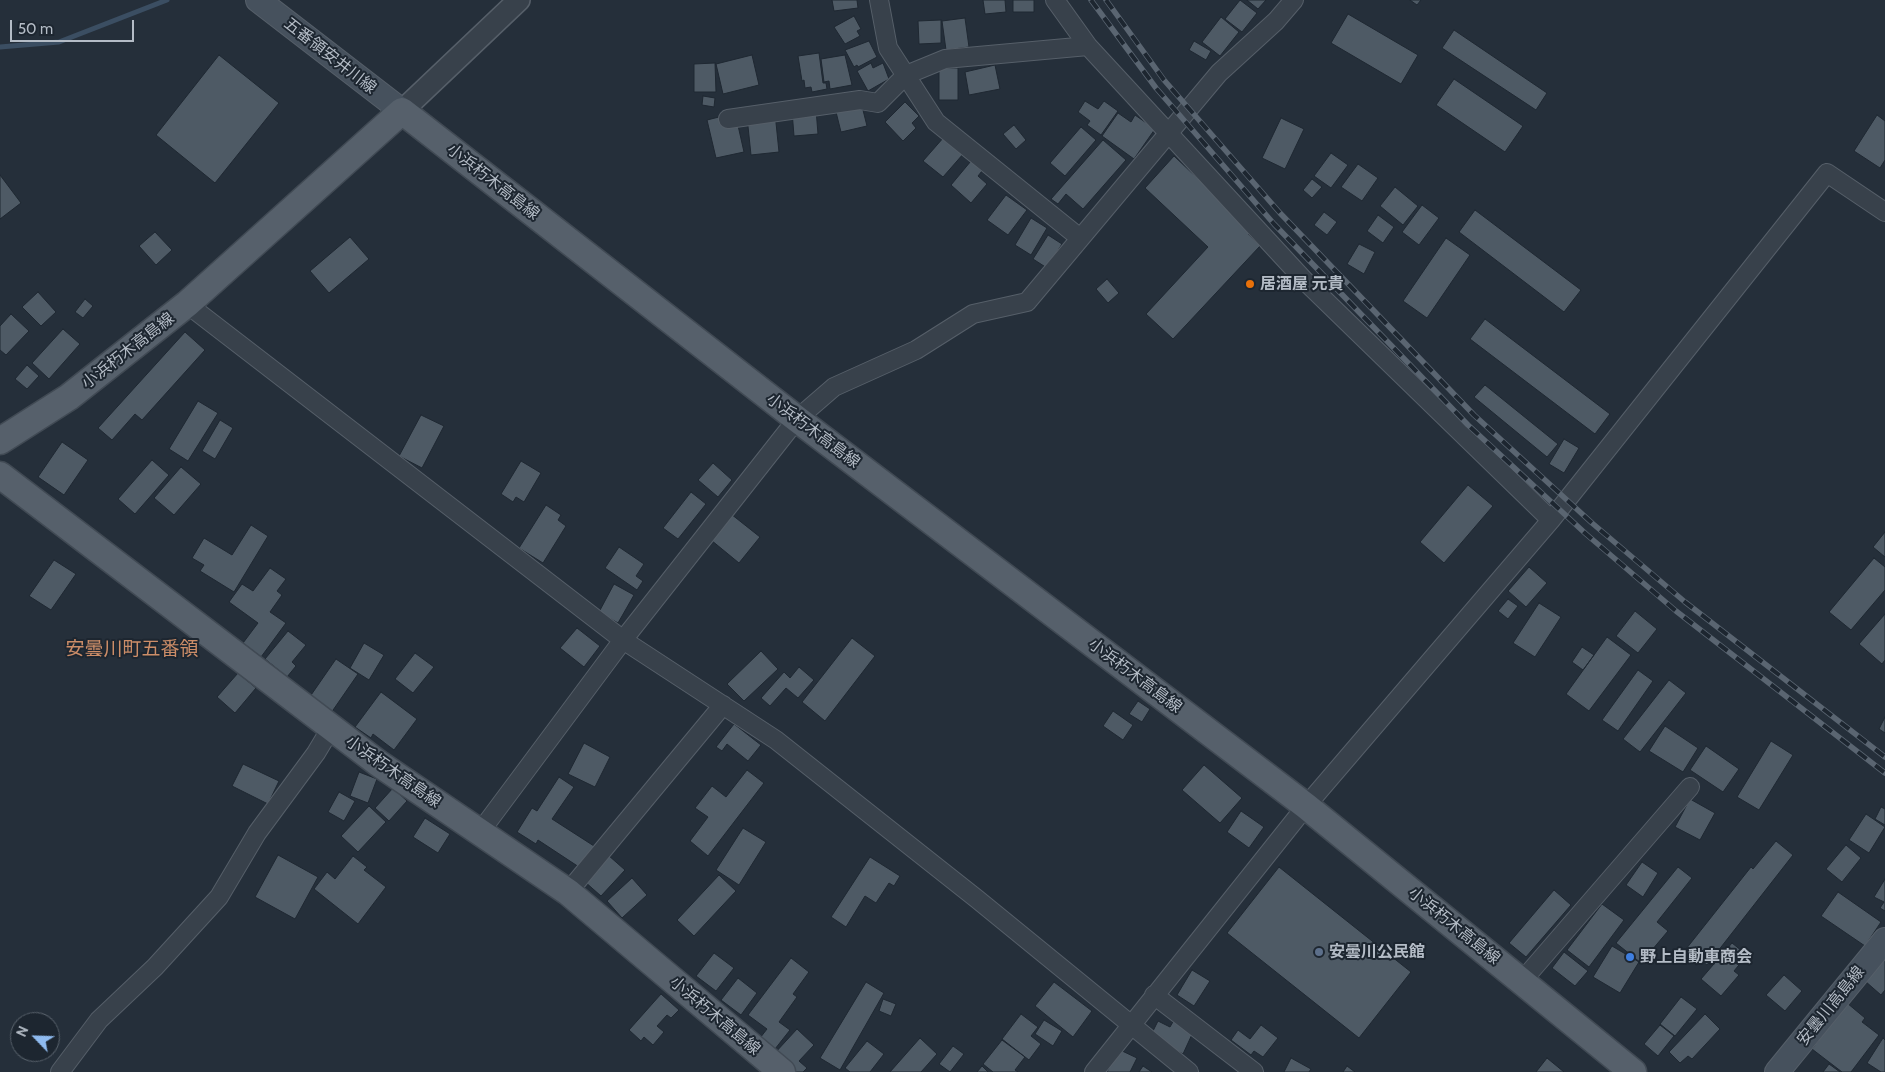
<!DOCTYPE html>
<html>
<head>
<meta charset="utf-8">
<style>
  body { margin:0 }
  #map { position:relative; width:1885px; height:1072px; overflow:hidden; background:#252f3a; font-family:Cabin,sans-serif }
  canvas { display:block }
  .north { position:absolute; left:10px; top:1012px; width:50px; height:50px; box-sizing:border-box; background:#1d2630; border:1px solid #59626c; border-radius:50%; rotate:294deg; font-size:14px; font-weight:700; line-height:20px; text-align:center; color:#b4bcc6 }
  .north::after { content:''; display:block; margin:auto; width:18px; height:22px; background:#8fbbf0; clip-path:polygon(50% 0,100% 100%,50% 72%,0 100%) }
  .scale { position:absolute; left:10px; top:20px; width:124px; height:22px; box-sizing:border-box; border:2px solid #b4bcc6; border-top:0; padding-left:6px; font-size:15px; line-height:18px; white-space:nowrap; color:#b4bcc6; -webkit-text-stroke:4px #1d2630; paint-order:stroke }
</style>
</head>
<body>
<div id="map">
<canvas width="1885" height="1072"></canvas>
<div class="north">N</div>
<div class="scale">50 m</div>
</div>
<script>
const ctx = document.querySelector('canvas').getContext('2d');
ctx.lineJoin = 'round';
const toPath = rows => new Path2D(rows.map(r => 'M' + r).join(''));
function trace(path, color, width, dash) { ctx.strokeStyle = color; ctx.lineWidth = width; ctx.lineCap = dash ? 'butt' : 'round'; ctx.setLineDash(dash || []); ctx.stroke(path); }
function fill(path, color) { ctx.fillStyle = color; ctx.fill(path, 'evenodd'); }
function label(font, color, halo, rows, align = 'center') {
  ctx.font = font + ' Cabin,"Noto Sans JP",sans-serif'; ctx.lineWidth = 4; ctx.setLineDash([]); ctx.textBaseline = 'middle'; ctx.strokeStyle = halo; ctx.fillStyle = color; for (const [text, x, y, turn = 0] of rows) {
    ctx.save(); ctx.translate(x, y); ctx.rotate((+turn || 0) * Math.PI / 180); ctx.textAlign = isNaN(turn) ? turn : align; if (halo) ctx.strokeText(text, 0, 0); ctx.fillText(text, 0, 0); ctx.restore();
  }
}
const stream = toPath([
  [0,47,59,42,167,0]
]);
const building = toPath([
  [832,0,857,0,858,8,834,11,832,0],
  [983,0,1005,0,1006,12,985,14,983,0],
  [1013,0,1034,0,1034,12,1013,12,1013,0],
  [1240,0,1257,13,1242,32,1225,19,1240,0],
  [1247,0,1266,0,1258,9,1247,0],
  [1410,0,1421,0,1417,5,1410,0],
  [1348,14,1418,55,1401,84,1331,43,1348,14],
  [854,16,861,29,857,31,860,36,845,44,834,27,854,16],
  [1221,17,1239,32,1220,56,1202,42,1221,17],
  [965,18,969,47,946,50,942,21,965,18],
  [941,20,941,43,919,44,918,21,941,20],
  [1454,30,1547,93,1536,110,1442,48,1454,30],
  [869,41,877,57,858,67,857,65,854,67,845,50,869,41],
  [1194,41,1211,51,1206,60,1189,50,1194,41],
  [819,53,823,83,826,83,827,89,812,92,811,87,805,88,804,80,802,81,798,56,819,53],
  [219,55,279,103,215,183,156,135,219,55],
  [752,55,759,85,723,94,716,64,752,55],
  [845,55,852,85,830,89,829,81,824,82,821,59,845,55],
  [715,63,716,92,694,92,694,64,715,63],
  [871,63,873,68,883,63,889,79,868,91,857,71,871,63],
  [995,65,1000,89,969,95,965,72,995,65],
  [939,68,958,68,958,100,939,100,939,68],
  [1454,79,1523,126,1505,152,1436,105,1454,79],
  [703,96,715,98,714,107,702,105,703,96],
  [1085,101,1098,109,1104,101,1118,111,1101,135,1087,125,1090,121,1078,112,1085,101],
  [905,102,919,116,912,123,916,128,903,141,885,122,905,102],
  [862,106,867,126,841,132,836,112,862,106],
  [816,109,818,134,794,136,792,111,816,109],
  [775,113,779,152,751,155,747,117,775,113],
  [1118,113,1131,122,1135,115,1155,129,1134,159,1102,136,1118,113],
  [1877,115,1885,121,1885,160,1880,168,1854,151,1877,115],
  [723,116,737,121,744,152,716,158,707,120,723,116],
  [1281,118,1304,129,1285,169,1262,158,1281,118],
  [1014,125,1026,140,1016,149,1003,134,1014,125],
  [1081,127,1096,140,1065,176,1050,163,1081,127],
  [944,137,964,153,943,177,923,161,944,137],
  [1103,140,1126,160,1083,209,1066,194,1058,204,1051,199,1103,140],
  [1331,153,1348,165,1331,188,1314,176,1331,153],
  [1174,156,1252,230,1248,234,1260,246,1173,339,1146,314,1208,247,1145,188,1174,156],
  [971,161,982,171,978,176,987,184,971,203,951,185,971,161],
  [1358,164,1378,178,1362,201,1341,187,1358,164],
  [0,175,21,203,0,219,0,175],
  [1312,179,1322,187,1312,198,1303,190,1312,179],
  [1395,187,1418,206,1403,225,1380,206,1395,187],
  [1006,195,1027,210,1008,235,987,220,1006,195],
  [1422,205,1439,218,1419,245,1402,232,1422,205],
  [1475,210,1581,290,1564,312,1459,232,1475,210],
  [1324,212,1337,222,1327,235,1314,225,1324,212],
  [1378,215,1394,227,1383,243,1367,231,1378,215],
  [1031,218,1047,228,1031,255,1015,245,1031,218],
  [155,232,172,250,156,265,139,246,155,232],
  [1048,235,1062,244,1047,268,1033,259,1048,235],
  [350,237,369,259,329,293,310,271,350,237],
  [1446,238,1470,255,1427,318,1403,301,1446,238],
  [1359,244,1375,252,1364,274,1347,264,1359,244],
  [1107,279,1119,293,1108,303,1096,289,1107,279],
  [38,292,56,312,41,326,22,307,38,292],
  [85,299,93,306,83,318,75,312,85,299],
  [11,314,29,331,6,355,0,350,0,326,11,314],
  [1485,319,1610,414,1595,434,1470,339,1485,319],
  [63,329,80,344,49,379,32,363,63,329],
  [185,332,205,350,142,420,135,414,112,440,98,428,185,332],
  [27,365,39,376,27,389,15,379,27,365],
  [1485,385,1558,444,1547,457,1474,397,1485,385],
  [198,401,218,413,188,461,169,449,198,401],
  [421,415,444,426,422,468,399,456,421,415],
  [220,420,233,428,215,459,202,451,220,420],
  [1564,439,1579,448,1564,473,1549,464,1564,439],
  [62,442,88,460,64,495,38,477,62,442],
  [152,460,169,475,135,514,118,499,152,460],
  [521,461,541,473,524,502,516,497,513,502,501,494,521,461],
  [713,463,732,480,718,497,698,480,713,463],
  [181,467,201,484,174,515,154,498,181,467],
  [1468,485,1493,506,1444,563,1420,542,1468,485],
  [691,492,706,504,678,539,663,528,691,492],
  [546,505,561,515,558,520,566,526,543,563,519,548,546,505],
  [731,514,760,537,739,563,711,540,731,514],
  [251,525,268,536,234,592,200,571,204,565,192,558,204,538,232,555,251,525],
  [1885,532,1885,557,1873,547,1885,532],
  [619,547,644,564,636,576,643,581,637,590,605,568,619,547],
  [1874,558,1885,567,1885,590,1851,630,1829,612,1874,558],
  [54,560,76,574,51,610,29,596,54,560],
  [1529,567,1547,583,1526,607,1508,591,1529,567],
  [270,568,286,579,277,591,282,595,270,612,286,623,261,657,243,643,258,623,229,602,242,584,253,591,270,568],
  [614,584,634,595,618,623,599,612,614,584],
  [1508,599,1518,606,1508,619,1498,611,1508,599],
  [1539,603,1561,617,1535,657,1513,643,1539,603],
  [1635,611,1657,629,1638,653,1616,636,1635,611],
  [1885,614,1885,660,1882,664,1859,644,1885,614],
  [577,628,600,646,584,667,560,648,577,628],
  [288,631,306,645,292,662,296,666,287,677,265,659,288,631],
  [1607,637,1631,655,1589,711,1566,694,1607,637],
  [852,638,875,656,825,721,802,702,852,638],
  [364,643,384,655,369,680,350,668,364,643],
  [1582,647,1594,655,1583,670,1572,662,1582,647],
  [761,651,778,669,744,701,727,684,761,651],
  [415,653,434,667,413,693,395,679,415,653],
  [336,659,358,674,331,713,309,698,336,659],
  [799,667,814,680,798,698,786,688,770,706,761,698,784,672,790,678,799,667],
  [1638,670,1653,681,1618,731,1602,720,1638,670],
  [238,673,256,688,235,713,217,697,238,673],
  [1669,680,1686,693,1640,752,1623,739,1669,680],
  [381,692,417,719,394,750,373,734,371,738,355,727,381,692],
  [1138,701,1150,709,1142,722,1129,714,1138,701],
  [1113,711,1133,725,1123,740,1103,726,1113,711],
  [1885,717,1885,733,1879,729,1885,717],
  [734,724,761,745,748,761,727,744,722,751,716,747,734,724],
  [1665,726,1698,748,1683,772,1649,751,1665,726],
  [1771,741,1793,755,1759,810,1737,797,1771,741],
  [584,743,610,757,595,787,568,774,584,743],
  [1706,746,1739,769,1723,792,1690,770,1706,746],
  [243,764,279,781,268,804,232,786,243,764],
  [1204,765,1242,798,1220,823,1182,790,1204,765],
  [747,770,764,783,708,856,690,841,708,817,695,808,712,786,726,797,747,770],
  [359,772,377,779,368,803,350,796,359,772],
  [559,777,574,787,552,819,594,846,579,867,538,840,536,844,517,832,532,808,537,811,559,777],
  [393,788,407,801,389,821,375,808,393,788],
  [339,792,355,801,344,821,328,812,339,792],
  [1690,799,1715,813,1700,840,1675,827,1690,799],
  [369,806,386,822,358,852,341,836,369,806],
  [1881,807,1885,809,1885,825,1875,819,1881,807],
  [1241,811,1264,827,1249,848,1227,832,1241,811],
  [1866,814,1885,827,1869,853,1849,840,1866,814],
  [425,818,450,834,438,853,413,837,425,818],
  [743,828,766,842,739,885,716,870,743,828],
  [1776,841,1793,855,1707,965,1686,949,1751,867,1753,869,1776,841],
  [1846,845,1861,858,1842,882,1826,869,1846,845],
  [278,855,318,877,295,919,255,897,278,855],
  [608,855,625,870,601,896,584,881,608,855],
  [353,856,367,867,364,870,386,887,358,924,314,889,327,872,335,879,353,856],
  [870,857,900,876,894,886,889,883,876,903,865,896,846,927,831,917,870,857],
  [1642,862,1658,873,1643,897,1626,885,1642,862],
  [1279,867,1411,972,1359,1038,1227,933,1279,867],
  [1678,867,1692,878,1657,922,1668,931,1641,963,1616,943,1678,867],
  [719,875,736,891,694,936,677,920,719,875],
  [632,878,647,895,622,918,607,901,632,878],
  [1885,879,1885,911,1880,908,1884,902,1874,897,1885,879],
  [1554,890,1571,905,1526,957,1509,943,1554,890],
  [1838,892,1881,922,1865,946,1821,916,1838,892],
  [1602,904,1624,920,1589,967,1567,950,1602,904],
  [1732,943,1747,955,1734,971,1739,975,1721,996,1701,979,1732,943],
  [1612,946,1639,962,1620,993,1593,977,1612,946],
  [1564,952,1588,971,1575,986,1552,968,1564,952],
  [714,953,734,968,716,991,696,976,714,953],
  [1885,957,1885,990,1881,995,1865,981,1885,957],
  [791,958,809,972,793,994,797,997,779,1022,790,1030,775,1049,760,1038,767,1029,748,1015,791,958],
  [1192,970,1210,981,1194,1006,1177,995,1192,970],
  [1784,975,1802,991,1785,1011,1766,995,1784,975],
  [738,978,757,993,741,1015,721,1000,738,978],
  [866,982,884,993,840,1070,820,1058,866,982],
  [1054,982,1092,1011,1073,1037,1035,1006,1054,982],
  [661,994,679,1010,671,1018,667,1015,657,1026,664,1032,653,1045,644,1037,641,1041,629,1030,661,994],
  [1681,997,1697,1009,1675,1036,1660,1024,1681,997],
  [883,999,896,1004,891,1016,879,1011,883,999],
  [1847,1003,1865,1018,1862,1022,1879,1035,1851,1072,1842,1072,1812,1049,1847,1003],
  [1021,1014,1038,1027,1031,1036,1041,1044,1029,1060,1002,1039,1021,1014],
  [1705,1014,1720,1029,1692,1059,1688,1056,1680,1063,1669,1052,1705,1014],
  [1044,1020,1062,1031,1053,1046,1035,1034,1044,1020],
  [1174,1020,1194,1030,1183,1054,1150,1037,1158,1021,1170,1027,1174,1020],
  [1261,1025,1278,1038,1263,1057,1254,1051,1251,1055,1231,1040,1238,1030,1250,1039,1261,1025],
  [1660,1025,1674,1036,1658,1056,1644,1044,1660,1025],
  [797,1029,814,1045,799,1061,807,1068,803,1072,793,1072,774,1054,797,1029],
  [920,1038,937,1054,921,1072,890,1072,920,1038],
  [1883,1038,1885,1040,1885,1072,1881,1072,1867,1063,1883,1038],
  [1002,1040,1025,1057,1015,1070,1018,1072,993,1072,983,1064,1002,1040],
  [867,1041,884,1054,870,1072,850,1072,845,1068,867,1041],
  [953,1046,964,1054,950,1072,939,1064,953,1046],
  [1118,1049,1137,1058,1130,1072,1107,1072,1118,1049],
  [1291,1058,1311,1069,1309,1072,1284,1072,1291,1058],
  [1547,1058,1564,1072,1536,1072,1547,1058],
  [1829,1064,1840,1072,1823,1072,1829,1064],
  [982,1066,988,1072,977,1072,982,1066],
  [1143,1066,1152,1072,1139,1072,1143,1066],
  [1347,1066,1355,1072,1343,1072,1347,1066]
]);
const minor = toPath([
  [879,0,888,48,936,122,1080,238],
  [1055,0,1088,46,1305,281,1551,520],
  [728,119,860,100,878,103,906,75,945,59,1088,46],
  [187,304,623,640,776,740,977,899,1189,1072],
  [480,832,623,640,797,419,834,387,916,350,973,314,1027,302,1219,73,1276,21,1294,0],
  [568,892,723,705],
  [1522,981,1690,787],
  [1154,995,1254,1072],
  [60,1072,99,1020,155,967,219,897,257,833,316,753,331,728],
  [1094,1072,1306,806,1551,520,1827,173,1885,212]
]);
const tertiary = toPath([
  [402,111,519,0]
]);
const secondary = toPath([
  [258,0,402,111],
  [1777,1072,1885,940]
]);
const primary = toPath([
  [0,441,69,397,187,304,402,111,797,419,1306,806,1633,1072],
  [0,475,378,763,568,892,782,1072]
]);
const rail = toPath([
  [1091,0,1156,88,1274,224,1468,425,1586,534,1676,611,1885,773],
  [1106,0,1164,80,1280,213,1474,415,1592,523,1685,602,1885,757]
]);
const markers = [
  [1250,284,5,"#e8710a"],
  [1319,952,5,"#5c6f8a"],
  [1630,957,5,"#3f7fe0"]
];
const streetNames = [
  ["五番領安井川線",330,56,38],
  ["小浜朽木高島線",493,182,38],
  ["小浜朽木高島線",128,351,-38],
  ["小浜朽木高島線",813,431,37],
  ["小浜朽木高島線",1135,676,37],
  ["小浜朽木高島線",393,772,35],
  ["小浜朽木高島線",1454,926,39],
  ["安曇川高島線",1831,1006,-51],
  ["小浜朽木高島線",715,1016,40]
];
const poiNames = [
  ["居酒屋 元貴",1260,284],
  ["安曇川公民館",1329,952],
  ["野上自動車商会",1640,957]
];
const quarterNames = [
  ["安曇川町五番領",132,649]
];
trace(stream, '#3b4e62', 5);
fill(building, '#4e5a65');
trace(building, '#1f2832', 1);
trace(minor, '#565f69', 20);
trace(tertiary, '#565f69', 24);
trace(secondary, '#565f69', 26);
trace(primary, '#414a54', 29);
trace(minor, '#38414b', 18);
trace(tertiary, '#38414b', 21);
trace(secondary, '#46515d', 24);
trace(primary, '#56606b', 26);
trace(rail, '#5a6571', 5.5);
trace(rail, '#1d2630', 4, [11]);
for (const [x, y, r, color] of markers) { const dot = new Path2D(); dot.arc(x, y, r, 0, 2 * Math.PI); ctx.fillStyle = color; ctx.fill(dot); trace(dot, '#1d2630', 2); }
label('16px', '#b4bcc6', '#1d2630', streetNames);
label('bold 16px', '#b4bcc6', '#1d2630', poiNames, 'left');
label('19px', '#cc8d68', '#1d2630', quarterNames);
</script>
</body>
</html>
